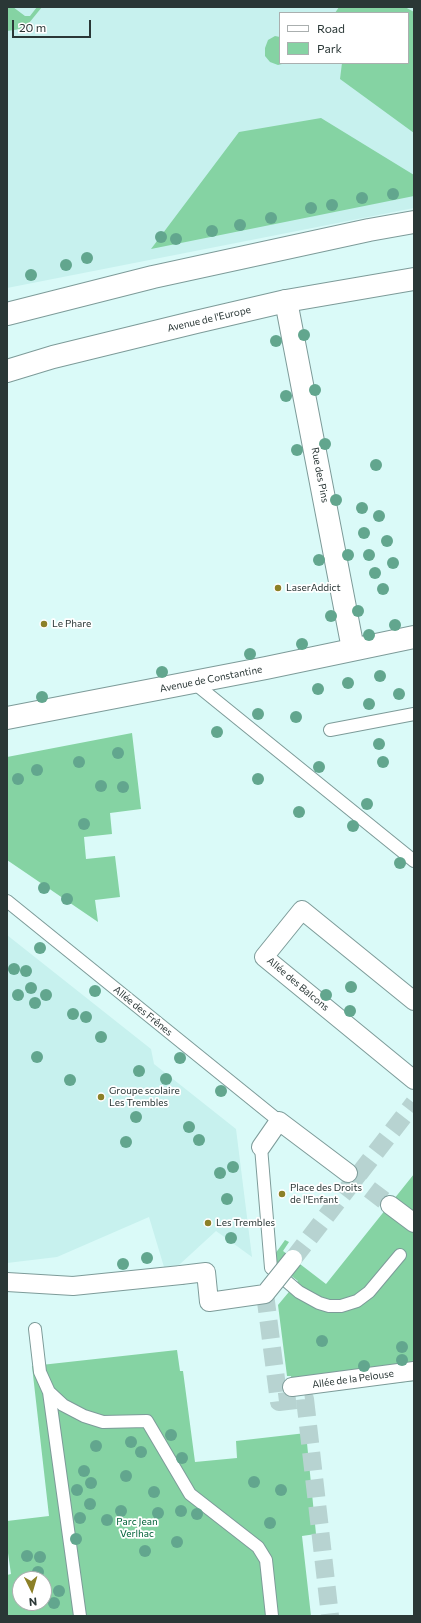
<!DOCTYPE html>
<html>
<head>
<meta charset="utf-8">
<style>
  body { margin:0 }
  #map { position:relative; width:421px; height:1623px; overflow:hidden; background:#dafaf8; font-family:Commissioner,sans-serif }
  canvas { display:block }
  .frame { position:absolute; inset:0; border:8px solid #2a3736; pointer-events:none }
  .legend { position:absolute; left:279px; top:12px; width:130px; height:52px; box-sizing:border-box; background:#fff; border:1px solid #aaafaf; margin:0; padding:5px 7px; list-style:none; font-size:12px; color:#2a3736 }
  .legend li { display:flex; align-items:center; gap:8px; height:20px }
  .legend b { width:20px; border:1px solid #aaafaf }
  .north { position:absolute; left:12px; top:1571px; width:40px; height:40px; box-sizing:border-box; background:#fff; border:1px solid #aaafaf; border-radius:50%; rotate:175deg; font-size:11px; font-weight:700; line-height:16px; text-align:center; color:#2a3736 }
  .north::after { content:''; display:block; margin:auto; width:14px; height:18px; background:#8c8027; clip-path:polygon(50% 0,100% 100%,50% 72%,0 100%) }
  .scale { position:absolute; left:12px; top:20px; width:79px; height:18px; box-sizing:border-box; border:2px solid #2a3736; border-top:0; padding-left:5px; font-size:12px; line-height:14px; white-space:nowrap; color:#2a3736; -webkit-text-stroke:3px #fff; paint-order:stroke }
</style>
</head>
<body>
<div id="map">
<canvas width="421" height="1623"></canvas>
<div class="frame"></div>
<ul class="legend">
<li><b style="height:5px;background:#fff"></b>Road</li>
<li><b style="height:11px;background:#85d3a3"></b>Park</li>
</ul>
<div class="north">N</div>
<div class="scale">20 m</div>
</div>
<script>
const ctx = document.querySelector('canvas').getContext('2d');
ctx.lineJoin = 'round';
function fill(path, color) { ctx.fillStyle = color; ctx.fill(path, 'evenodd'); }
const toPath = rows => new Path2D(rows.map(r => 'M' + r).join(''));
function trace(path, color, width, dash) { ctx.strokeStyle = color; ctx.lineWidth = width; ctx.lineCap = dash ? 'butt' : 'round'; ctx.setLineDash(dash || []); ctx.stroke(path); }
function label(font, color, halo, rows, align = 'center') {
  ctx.font = font + ' Commissioner,sans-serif'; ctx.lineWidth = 3.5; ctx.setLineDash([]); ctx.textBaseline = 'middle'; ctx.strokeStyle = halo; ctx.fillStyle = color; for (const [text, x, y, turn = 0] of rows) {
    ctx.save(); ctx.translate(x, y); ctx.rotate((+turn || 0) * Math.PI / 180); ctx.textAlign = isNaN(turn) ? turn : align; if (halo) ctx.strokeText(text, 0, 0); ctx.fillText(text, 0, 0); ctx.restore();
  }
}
const built = toPath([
  [7,7,414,7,414,208,7,288],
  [280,13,408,13,408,63,280,63],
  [7,935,151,1049,154,1064,236,1129,252,1257,216,1231,179,1265,164,1267,149,1217,57,1257,7,1263]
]);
const green = toPath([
  [7,7,13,7,25,16,30,16,37,7,42,7,29,23,21,29,7,31],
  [339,7,405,7,414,12,414,133,340,79,342,63,408,63,408,13,335,13],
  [275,36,280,37,280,63,286,63,278,65,270,62,265,56,265,48,268,40],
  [321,118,414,175,414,196,151,249,239,132],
  [132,733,141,809,110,813,112,834,84,837,86,859,115,856,120,897,95,900,98,922,7,860,7,757],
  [414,1174,414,1381,293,1395,291,1376,287,1376,278,1305,298,1281,276,1264,275,1254,285,1240,289,1242,283,1251,326,1284],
  [177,1350,180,1371,183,1371,195,1462,237,1458,236,1441,306,1433,316,1534,302,1536,311,1616,7,1616,7,1575,11,1574,7,1546,7,1521,49,1516,32,1366],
  [20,1579,44,1579,44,1603,20,1603]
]);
const pedestrianTunnel = toPath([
  [348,1173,390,1205],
  [293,1259,414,1103],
  [265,1294,279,1402,305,1399,330,1616]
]);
const service = toPath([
  [193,682,414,861],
  [330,730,414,714],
  [7,901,279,1121],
  [261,1147,271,1268,299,1292,319,1303,329,1306,341,1306,357,1301,369,1292,400,1255],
  [35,1329,40,1372,49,1392,63,1405,84,1416,103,1422,147,1421,190,1494,258,1547,266,1560,272,1616],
  [49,1392,80,1616]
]);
const pedestrian = toPath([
  [414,1001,302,910,264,957,414,1080],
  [261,1147,279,1121,348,1173],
  [390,1205,414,1223],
  [7,1282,73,1286,181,1275],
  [292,1387,414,1371]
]);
const minor = toPath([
  [286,301,353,649],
  [7,718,266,668,414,637]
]);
const secondary = toPath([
  [7,314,153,277,369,230,414,222],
  [7,371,53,357,196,322,286,301,414,279]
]);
const pedestrianBridge = toPath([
  [181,1275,206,1272,209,1302,265,1294,293,1259]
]);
const trees = [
  [393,194],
  [362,198],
  [332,205],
  [311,208],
  [271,218],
  [240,225],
  [212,231],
  [161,237],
  [176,239],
  [87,258],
  [66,265],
  [31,275],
  [304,335],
  [276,341],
  [315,390],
  [286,396],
  [325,444],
  [297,450],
  [376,465],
  [336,500],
  [362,508],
  [379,516],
  [364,533],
  [387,541],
  [348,555],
  [369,555],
  [319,560],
  [393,563],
  [375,573],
  [383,589],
  [358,611],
  [331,616],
  [395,625],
  [369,635],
  [302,644],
  [250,654],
  [162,672],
  [380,676],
  [348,683],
  [318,689],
  [399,694],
  [42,697],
  [369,704],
  [258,714],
  [296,717],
  [217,732],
  [379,744],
  [118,753],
  [79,762],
  [383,762],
  [319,767],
  [37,770],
  [18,779],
  [258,779],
  [101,786],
  [123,787],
  [367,804],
  [299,812],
  [84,824],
  [353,826],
  [400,863],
  [44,888],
  [67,899],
  [40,948],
  [14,969],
  [26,971],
  [351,987],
  [31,988],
  [95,991],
  [18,995],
  [46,995],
  [326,995],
  [35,1003],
  [350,1011],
  [73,1014],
  [86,1017],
  [101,1037],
  [37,1057],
  [180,1058],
  [139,1071],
  [166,1079],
  [70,1080],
  [221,1091],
  [136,1117],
  [189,1127],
  [199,1140],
  [126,1142],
  [233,1167],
  [220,1173],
  [227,1199],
  [231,1238],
  [147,1258],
  [123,1264],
  [322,1341],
  [402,1347],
  [402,1360],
  [364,1366],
  [171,1435],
  [131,1442],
  [96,1446],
  [141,1452],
  [182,1458],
  [84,1471],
  [126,1476],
  [254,1482],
  [91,1483],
  [77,1490],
  [281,1490],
  [154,1492],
  [90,1504],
  [121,1511],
  [181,1511],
  [158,1513],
  [197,1514],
  [80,1518],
  [107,1520],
  [270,1523],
  [76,1539],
  [177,1542],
  [145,1551],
  [27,1556],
  [40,1557],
  [38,1572],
  [59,1591],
  [54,1603]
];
const markers = [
  [278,588,4,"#8c8027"],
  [44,624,4,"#8c8027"],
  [101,1097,4,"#8c8027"],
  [282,1194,4,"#8c8027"],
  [208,1223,4,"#8c8027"]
];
const streetNames = [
  ["Avenue de l'Europe",209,319,-13],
  ["Rue des Pins",320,475,79],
  ["Avenue de Constantine",211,679,-11],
  ["Allée des Balcons",298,984,40],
  ["Allée des Frênes",143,1011,39],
  ["Allée de la Pelouse",353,1379,-8]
];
const poiNames = [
  ["LaserAddict",286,588],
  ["Le Phare",52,624],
  ["Groupe scolaire",109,1091],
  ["Les Trembles",109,1103],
  ["Place des Droits",290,1188],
  ["de l'Enfant",290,1200],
  ["Les Trembles",216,1223]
];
const parkNames = [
  ["Parc Jean",137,1522],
  ["Verlhac",137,1534]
];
fill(built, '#c7f1ee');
fill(green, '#85d3a3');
trace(pedestrianTunnel, '#b7d3d1', 18, [18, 9]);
trace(service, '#7d9b99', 14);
trace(pedestrian, '#7d9b99', 20);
trace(minor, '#7d9b99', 24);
trace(secondary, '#7d9b99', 24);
trace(service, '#fff', 12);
trace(pedestrian, '#fff', 18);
trace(minor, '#fff', 22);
trace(secondary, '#fff', 22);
trace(pedestrianBridge, '#7d9b99', 20, []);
trace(pedestrianBridge, '#fff', 18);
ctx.fillStyle = '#62a68e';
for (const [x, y] of trees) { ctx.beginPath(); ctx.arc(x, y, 6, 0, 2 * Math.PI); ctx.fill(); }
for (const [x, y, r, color] of markers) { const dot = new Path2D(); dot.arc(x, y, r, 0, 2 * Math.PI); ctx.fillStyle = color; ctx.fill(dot); trace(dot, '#fff', 1.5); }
label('10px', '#2a3736', '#fff', streetNames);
label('10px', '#2a3736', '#fff', poiNames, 'left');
label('10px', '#006238', '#fff', parkNames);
</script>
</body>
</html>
